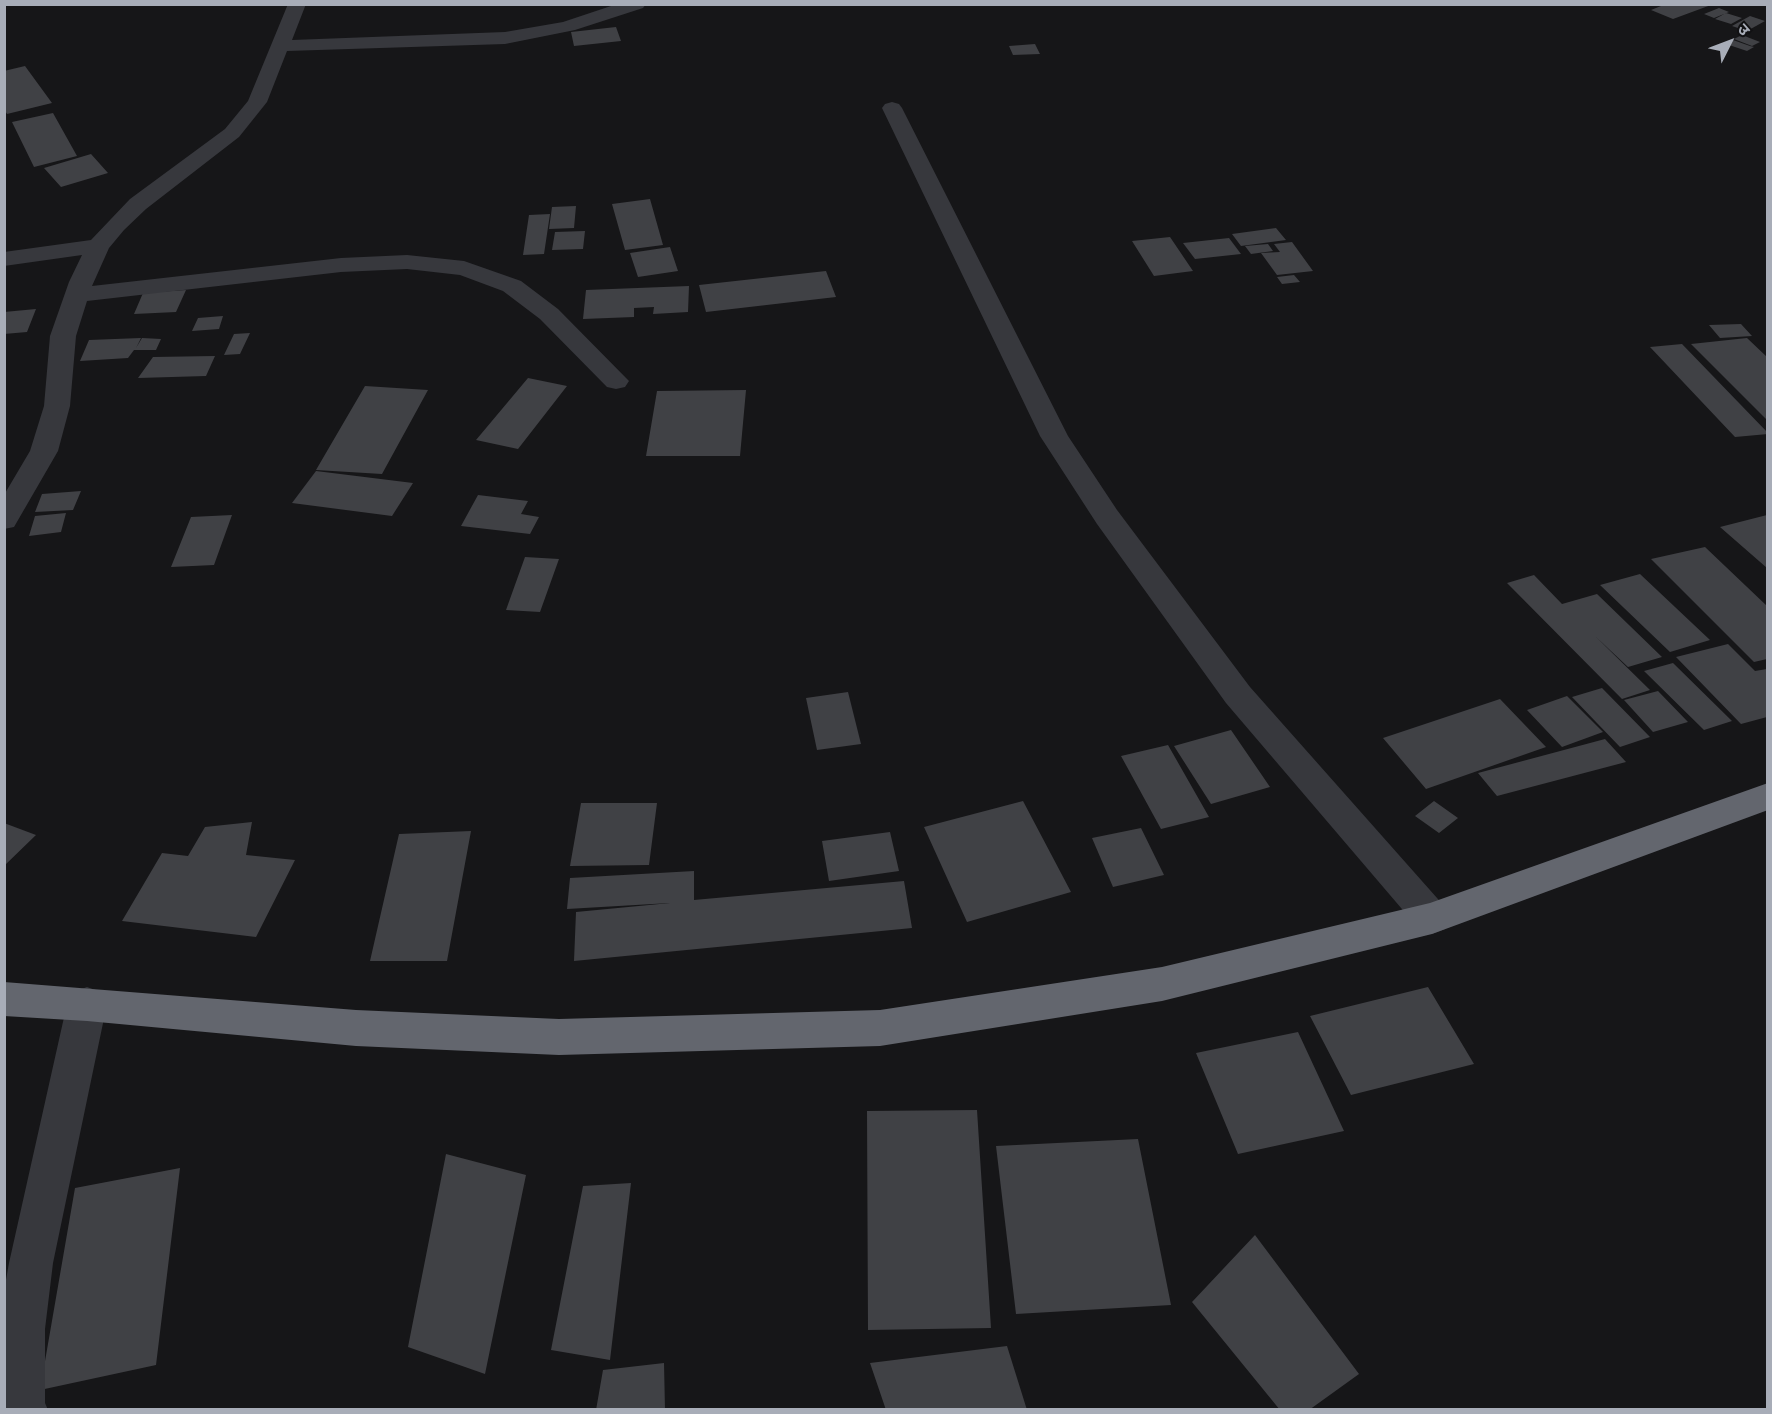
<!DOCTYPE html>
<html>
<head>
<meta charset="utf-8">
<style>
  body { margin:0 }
  #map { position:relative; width:1772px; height:1414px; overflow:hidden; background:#161618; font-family:"Source Sans 3","Noto Sans Devanagari",sans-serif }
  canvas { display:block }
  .frame { position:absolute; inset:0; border:6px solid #a8adb8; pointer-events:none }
  .north { position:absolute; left:1700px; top:12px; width:60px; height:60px; -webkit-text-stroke:4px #111113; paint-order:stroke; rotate:48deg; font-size:16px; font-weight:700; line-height:24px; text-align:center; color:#a8adb8 }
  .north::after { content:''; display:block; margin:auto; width:21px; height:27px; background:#a8adb8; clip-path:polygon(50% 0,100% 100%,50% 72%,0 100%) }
</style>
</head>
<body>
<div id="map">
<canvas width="1772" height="1414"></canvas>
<div class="frame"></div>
<div class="north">उ</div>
</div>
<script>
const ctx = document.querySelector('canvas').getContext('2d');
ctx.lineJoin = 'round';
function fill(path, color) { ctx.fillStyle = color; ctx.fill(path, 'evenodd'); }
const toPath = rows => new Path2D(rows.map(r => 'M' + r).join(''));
const building = toPath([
  [1666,4,1711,4,1711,5,1673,19,1651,10],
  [1719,8,1729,12,1714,18,1704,14],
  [1726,13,1742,18,1731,24,1715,19],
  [1750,16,1765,21,1747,31,1732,26],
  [616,27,621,41,574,46,571,32],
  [1742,35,1760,42,1752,46,1734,39],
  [1733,40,1750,46,1754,47,1747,51,1726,44],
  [1035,44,1040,54,1013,55,1009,46],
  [25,66,52,103,7,114,4,109,4,71],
  [53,113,77,156,34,167,12,122],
  [91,154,108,173,61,187,44,168],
  [650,199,663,245,625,250,612,204],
  [576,206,574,228,549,229,552,207],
  [550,214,544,254,523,255,529,215],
  [1276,228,1286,240,1241,246,1232,234],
  [585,231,583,249,552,250,555,232],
  [1170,237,1193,271,1154,276,1132,241],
  [1229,238,1241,254,1195,259,1183,243],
  [1292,242,1313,271,1277,275,1261,253,1280,252,1274,244],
  [1268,244,1273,251,1251,254,1245,246],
  [670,247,678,271,638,277,630,253],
  [826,271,836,297,706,312,699,285],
  [1294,275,1300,282,1282,284,1277,277],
  [689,286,688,312,653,314,654,307,634,308,634,317,583,319,586,290],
  [186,290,176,312,134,314,143,293],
  [36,309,27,332,4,334,4,312],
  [223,316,219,329,192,331,198,318],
  [1741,324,1752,336,1720,338,1709,325],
  [250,333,240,354,224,355,234,334],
  [141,338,136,348,142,338,161,339,156,350,134,350,128,358,80,361,89,340],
  [1747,338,1767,357,1767,420,1691,344],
  [1682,344,1768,433,1768,434,1735,437,1650,347],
  [215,356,206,376,138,378,153,357],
  [528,378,567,386,518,449,476,440],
  [365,386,428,390,382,474,316,470],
  [746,390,740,456,646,456,657,391],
  [316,471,413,483,392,516,292,503],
  [81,491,73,510,35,512,42,494],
  [478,495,528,501,521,514,539,517,530,534,461,526],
  [66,513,61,532,29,536,35,516],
  [232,515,214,565,171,567,191,517],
  [1767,515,1767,568,1720,527],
  [1705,547,1767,606,1767,659,1754,662,1651,559],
  [525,557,559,559,540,612,506,610],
  [1640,574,1710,640,1670,652,1600,585],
  [1534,575,1562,604,1597,594,1662,657,1628,667,1595,636,1650,690,1622,699,1507,583],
  [1728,644,1755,671,1767,669,1767,717,1741,724,1676,657],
  [1673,663,1732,721,1704,730,1644,671],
  [1602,688,1650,737,1620,747,1572,697],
  [1658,691,1688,722,1653,732,1624,700],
  [848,692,861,744,817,750,806,698],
  [1567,696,1603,732,1562,747,1527,710],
  [1500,699,1546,747,1426,789,1383,738],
  [1231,730,1270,787,1211,804,1174,746],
  [1605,739,1626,762,1497,796,1478,773],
  [1168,745,1209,817,1161,829,1121,756],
  [1023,801,1071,892,967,922,924,827],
  [1434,801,1458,818,1439,833,1415,816],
  [581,803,657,803,649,865,570,866],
  [252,822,246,855,295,860,256,937,122,921,162,853,188,856,205,827],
  [4,823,36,835,4,866],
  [1141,828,1164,875,1113,887,1092,838],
  [471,831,447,961,370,961,399,834],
  [890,832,899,871,829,881,822,841],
  [694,871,694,900,904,881,912,928,574,961,576,912,670,903,567,909,570,878],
  [1428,987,1474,1064,1351,1095,1310,1016],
  [1298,1032,1344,1131,1238,1154,1196,1053],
  [977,1110,991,1328,868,1330,867,1111],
  [1138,1139,1171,1305,1016,1314,996,1146],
  [446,1154,526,1175,485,1374,408,1347],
  [180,1168,156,1365,40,1390,75,1188],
  [631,1183,610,1360,551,1350,583,1186],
  [1255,1235,1359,1374,1309,1410,1280,1410,1192,1302],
  [1007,1346,1027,1410,886,1410,870,1363],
  [664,1363,665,1410,596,1410,603,1370]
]);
const street = toPath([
  [288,4,306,4,292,40,505,32,563,22,617,4,646,4,643,8,575,30,505,44,287,51,267,102,239,137,146,209,124,230,109,248,92,286,341,258,407,255,464,261,521,281,558,309,629,381,625,387,616,389,607,387,540,319,503,291,460,275,407,269,341,272,87,301,76,336,70,406,58,451,14,527,4,529,4,495,30,451,44,406,50,336,69,282,82,255,4,266,4,252,91,240,130,199,225,129,248,101,288,4],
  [892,102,899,104,902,108,1068,436,1117,510,1250,687,1445,907,1451,918,1445,929,1432,934,1419,929,1226,703,1097,524,1040,436,882,108,885,104,892,102],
  [87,987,101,992,107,1004,53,1263,45,1329,45,1403,48,1410,4,1410,4,1291,9,1263,67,1004,73,992,87,987]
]);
const highway = toPath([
  [1768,783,1768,810,1432,934,1162,1001,880,1046,559,1055,356,1046,87,1021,4,1016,4,982,356,1010,559,1019,880,1010,1162,967,1430,903,1768,783]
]);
fill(building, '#404145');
fill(street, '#37383d');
fill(highway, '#63666e');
</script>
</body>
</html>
